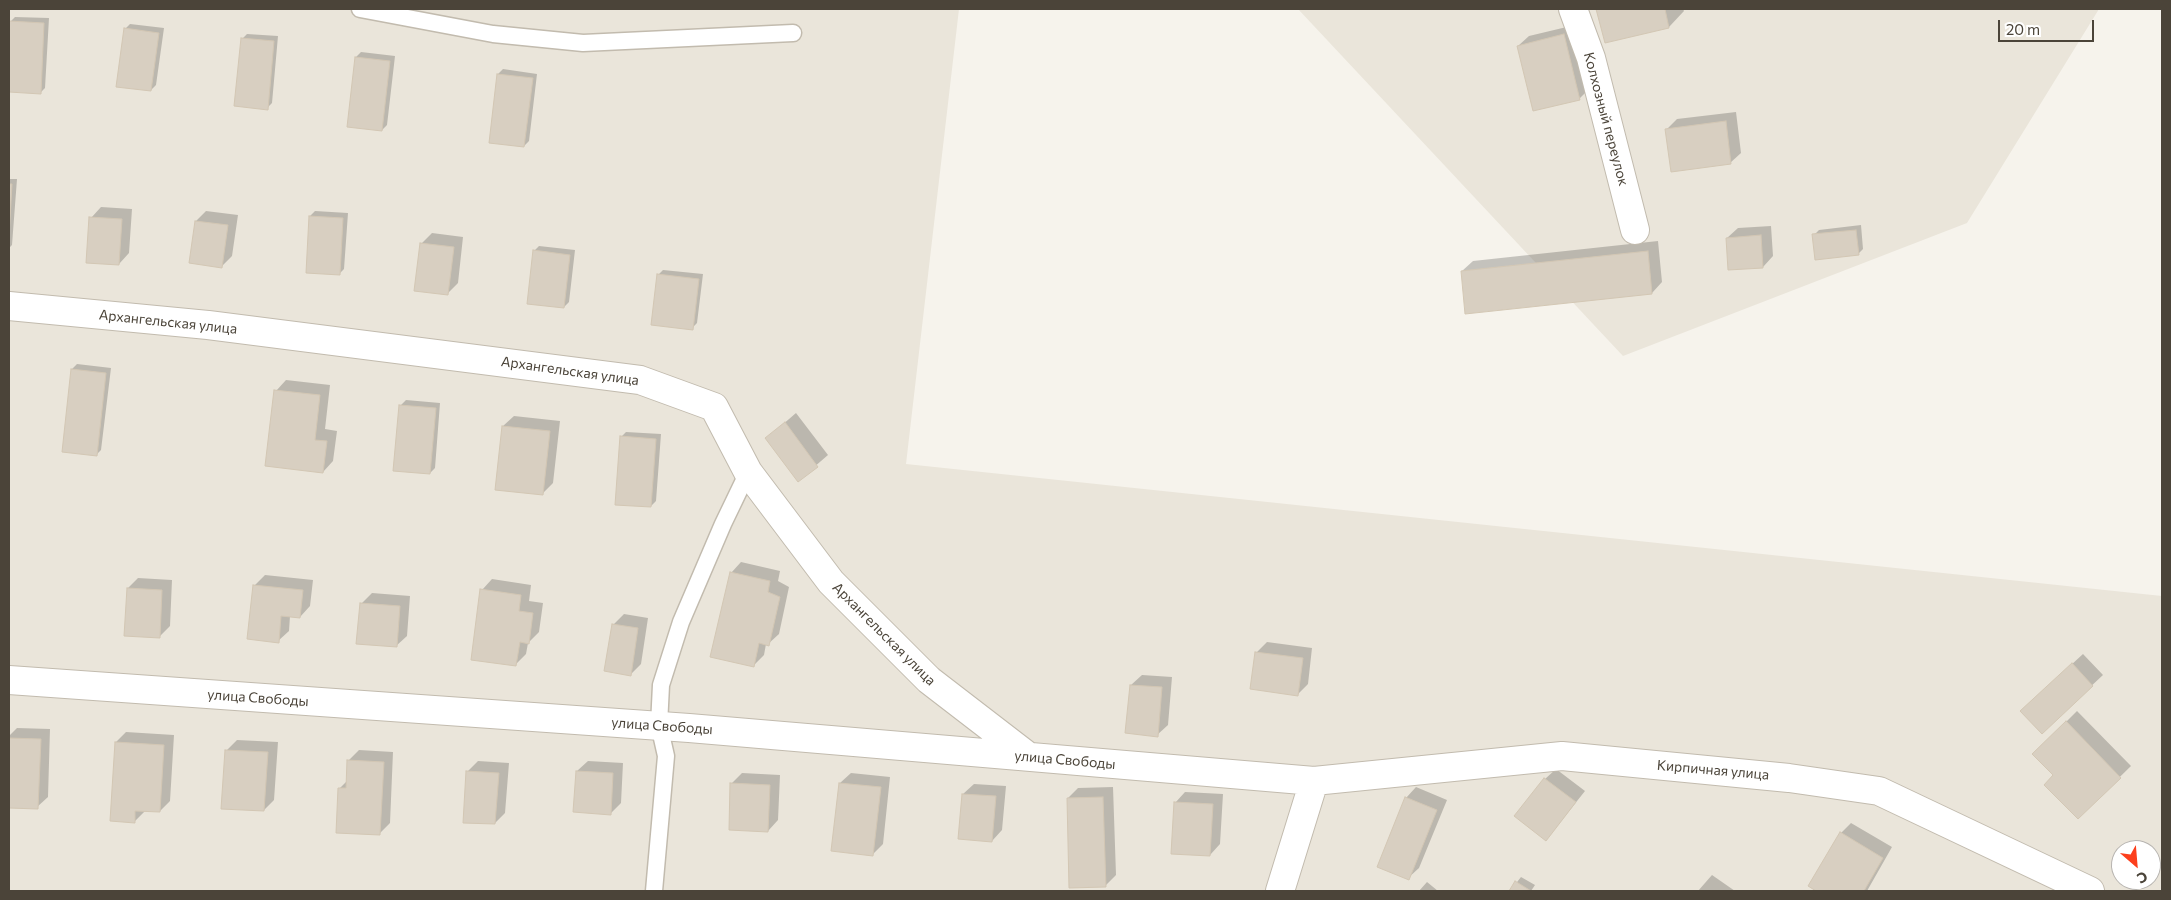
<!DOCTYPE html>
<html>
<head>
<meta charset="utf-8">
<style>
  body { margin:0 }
  #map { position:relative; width:2171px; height:900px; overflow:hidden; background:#f6f3ec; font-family:Commissioner,sans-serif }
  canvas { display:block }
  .frame { position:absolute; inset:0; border:10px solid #4b4439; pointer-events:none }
  .north { position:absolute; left:2111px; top:840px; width:50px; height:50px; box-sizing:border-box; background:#fff; border:1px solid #b7b4b0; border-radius:50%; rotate:153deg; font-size:14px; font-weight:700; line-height:20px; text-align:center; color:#4b4439 }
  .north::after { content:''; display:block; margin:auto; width:18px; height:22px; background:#fc3f1d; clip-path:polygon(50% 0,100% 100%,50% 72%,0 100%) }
  .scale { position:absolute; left:1998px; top:20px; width:96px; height:22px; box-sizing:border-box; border:2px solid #4b4439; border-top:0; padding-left:6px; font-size:15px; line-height:18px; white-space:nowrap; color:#4b4439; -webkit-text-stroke:4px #fff; paint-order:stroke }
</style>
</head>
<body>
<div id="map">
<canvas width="2171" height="900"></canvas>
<div class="frame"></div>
<div class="north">С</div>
<div class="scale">20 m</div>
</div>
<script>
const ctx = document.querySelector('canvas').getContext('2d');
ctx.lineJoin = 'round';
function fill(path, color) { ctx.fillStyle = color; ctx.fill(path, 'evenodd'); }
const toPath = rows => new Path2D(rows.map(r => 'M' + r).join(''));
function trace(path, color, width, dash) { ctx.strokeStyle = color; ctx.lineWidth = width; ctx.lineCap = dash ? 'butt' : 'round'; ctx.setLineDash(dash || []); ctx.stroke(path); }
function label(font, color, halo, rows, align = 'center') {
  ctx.font = font + ' Commissioner,sans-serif'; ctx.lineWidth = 4; ctx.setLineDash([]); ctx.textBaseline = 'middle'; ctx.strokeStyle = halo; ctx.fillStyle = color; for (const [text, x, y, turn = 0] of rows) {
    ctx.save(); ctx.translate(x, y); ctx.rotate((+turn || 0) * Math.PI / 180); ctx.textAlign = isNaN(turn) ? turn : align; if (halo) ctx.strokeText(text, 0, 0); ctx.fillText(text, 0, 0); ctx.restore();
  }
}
const residential = toPath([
  [9,9,959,9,906,464,2162,596,2162,891,9,891],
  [2121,850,2151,850,2151,880,2121,880],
  [1298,9,2099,9,1967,223,1623,356]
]);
const shadow = toPath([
  [1597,9,1683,9,1684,11,1669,27,1606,42],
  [15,17,49,18,45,88,40,93,9,91,10,22],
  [130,24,164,28,156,85,151,90,125,29],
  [1575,25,1590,88,1579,99,1518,46,1529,36],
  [247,34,278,36,272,103,267,108,242,39],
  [361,52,395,56,387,125,382,130,356,57],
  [503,69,537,74,529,141,524,146,498,74],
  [1736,112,1741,153,1730,163,1667,129,1677,119],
  [9,179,17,179,12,245,9,248],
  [101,207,132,209,129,253,119,264,91,218],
  [206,211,238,215,232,256,222,266,196,221],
  [315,211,348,213,344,269,339,274,310,216],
  [1861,225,1863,249,1858,254,1814,235,1819,230],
  [1771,226,1773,256,1763,267,1727,238,1738,228],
  [432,233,463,237,458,283,447,294,421,244],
  [1658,241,1662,282,1652,293,1462,271,1473,261],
  [539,246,575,250,569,302,564,307,534,251],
  [663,270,703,274,697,323,692,328,658,275],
  [77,364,111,368,101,450,96,455,72,369],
  [286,380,330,385,325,429,337,431,333,461,323,472,276,391],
  [406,400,440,403,435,468,430,473,401,405],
  [796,413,828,455,799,480,767,438],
  [514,416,560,421,553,483,543,493,503,426],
  [626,432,661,434,656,501,651,506,621,437],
  [741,562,780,571,778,581,789,587,779,634,768,644,766,644,764,655,753,666,731,573],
  [265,575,313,580,310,606,300,617,290,616,289,631,278,641,254,586],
  [138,578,172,580,170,626,159,637,128,588],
  [492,579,531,585,529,601,543,603,539,632,528,643,526,654,516,664,482,590],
  [372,593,410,596,407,636,396,646,361,604],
  [624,614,648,618,641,664,631,674,613,625],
  [1267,642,1312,648,1308,684,1298,694,1256,653],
  [2083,654,2103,675,2042,732,2032,701],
  [1142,675,1172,677,1168,725,1157,735,1131,685],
  [2077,711,2131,766,2078,818,2055,775,2034,754],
  [17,728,50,729,48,797,37,807,9,806,9,736],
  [126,732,174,735,170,801,160,811,145,811,134,822,116,742],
  [237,740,278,742,274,800,264,810,227,750],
  [359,750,393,752,390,823,379,834,339,789,347,781,348,761],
  [478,761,509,763,505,813,495,823,467,772],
  [588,761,623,763,621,803,610,814,577,771],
  [1556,769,1585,791,1546,840,1545,779],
  [742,773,780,775,778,820,768,831,731,784],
  [851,773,890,777,883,844,872,855,840,783],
  [974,784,1006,786,1002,830,992,841,963,794],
  [1113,787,1116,875,1105,886,1068,798,1078,788],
  [1416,787,1447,800,1419,868,1408,878,1406,798],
  [1185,792,1223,794,1220,844,1210,855,1175,803],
  [1851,823,1892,847,1867,891,1819,891,1810,886,1841,833],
  [1712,875,1735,891,1698,891],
  [1521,877,1535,885,1531,891,1510,891],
  [1427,882,1438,891,1419,891]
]);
const building = toPath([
  [1596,9,1665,9,1669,28,1605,43,1596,9],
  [9,21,44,23,41,94,9,92,9,21],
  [124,28,159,33,151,91,116,87,124,28],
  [1564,34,1580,100,1533,111,1517,46,1564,34],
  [241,38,274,41,268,110,234,106,241,38],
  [355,57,390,61,382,131,347,127,355,57],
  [497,74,533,78,524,147,489,143,497,74],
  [1726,121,1731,164,1671,172,1665,129,1726,121],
  [9,184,12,184,9,236,9,184],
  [309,216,343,218,340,275,306,273,309,216],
  [89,217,122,219,119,265,86,263,89,217],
  [195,221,228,225,222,268,189,263,195,221],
  [1856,230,1859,255,1815,260,1812,234,1856,230],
  [1761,235,1763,268,1728,270,1726,238,1761,235],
  [420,243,454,247,448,295,414,291,420,243],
  [533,250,570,255,564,308,527,304,533,250],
  [1648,251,1652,294,1465,314,1461,271,1648,251],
  [657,274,699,279,693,330,651,325,657,274],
  [71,369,106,373,97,456,62,452,71,369],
  [274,390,320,395,315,440,327,441,323,473,265,466,274,390],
  [399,405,436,408,430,474,393,471,399,405],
  [785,422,818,467,798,482,765,438,785,422],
  [502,426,550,431,543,495,495,490,502,426],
  [620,436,656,439,651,507,615,505,620,436],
  [730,572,770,581,768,592,780,597,769,646,759,643,754,667,710,657,730,572],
  [253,585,303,590,300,618,281,616,279,643,247,639,253,585],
  [127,588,162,590,160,638,124,636,127,588],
  [480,589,521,595,519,611,533,613,529,644,520,642,516,666,471,660,480,589],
  [360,603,400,606,397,647,356,644,360,603],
  [612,624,638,628,631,676,604,671,612,624],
  [1255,652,1303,658,1298,696,1250,689,1255,652],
  [2072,663,2093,686,2042,734,2020,711,2072,663],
  [1130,685,1162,687,1158,737,1125,733,1130,685],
  [2066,721,2121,778,2078,819,2044,785,2053,775,2032,754,2066,721],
  [9,738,41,739,38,809,9,808,9,738],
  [115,742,164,745,160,812,135,811,135,823,110,821,115,742],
  [225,750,268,752,264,811,221,809,225,750],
  [347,760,384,762,380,835,336,833,338,788,346,788,347,760],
  [466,771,499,773,495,824,463,823,466,771],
  [576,771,613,773,611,815,573,812,576,771],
  [1544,778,1576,802,1546,841,1514,816,1544,778],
  [730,783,770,785,768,832,729,830,730,783],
  [839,783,881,787,873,856,831,851,839,783],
  [962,794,996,796,992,842,958,839,962,794],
  [1103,797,1106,887,1069,888,1067,798,1103,797],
  [1405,797,1437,810,1409,880,1377,867,1405,797],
  [1174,802,1213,804,1210,856,1171,854,1174,802],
  [1840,832,1883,858,1864,891,1816,891,1808,886,1840,832],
  [1515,881,1531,891,1509,891,1515,881]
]);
const lane = toPath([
  [360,9,493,34,583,43,793,33],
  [654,891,666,756,659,725,661,685,681,622,723,524,748,472]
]);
const street = toPath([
  [1573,9,1591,58,1635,230],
  [9,306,208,325,640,380,714,407,748,472,831,582,929,680,1029,757],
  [9,680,689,728,1314,781,1562,756,1789,778,1879,791,2090,891],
  [1280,891,1314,781]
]);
const streetNames = [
  ["Колхозный переулок",1606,119,75],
  ["Архангельская улица",168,322,6],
  ["Архангельская улица",570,371,8],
  ["Архангельская улица",884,634,45],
  ["улица Свободы",258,698,4],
  ["улица Свободы",662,726,4],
  ["улица Свободы",1065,760,5],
  ["Кирпичная улица",1713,770,5]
];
fill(residential, '#eae5da');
fill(shadow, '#0003');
fill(building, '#d8cfc1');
trace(building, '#d3c7b4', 1);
trace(lane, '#c2bbae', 19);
trace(street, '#c2bbae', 30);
trace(lane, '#fff', 16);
trace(street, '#fff', 28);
label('14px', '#4b4439', '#fff', streetNames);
</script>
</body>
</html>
